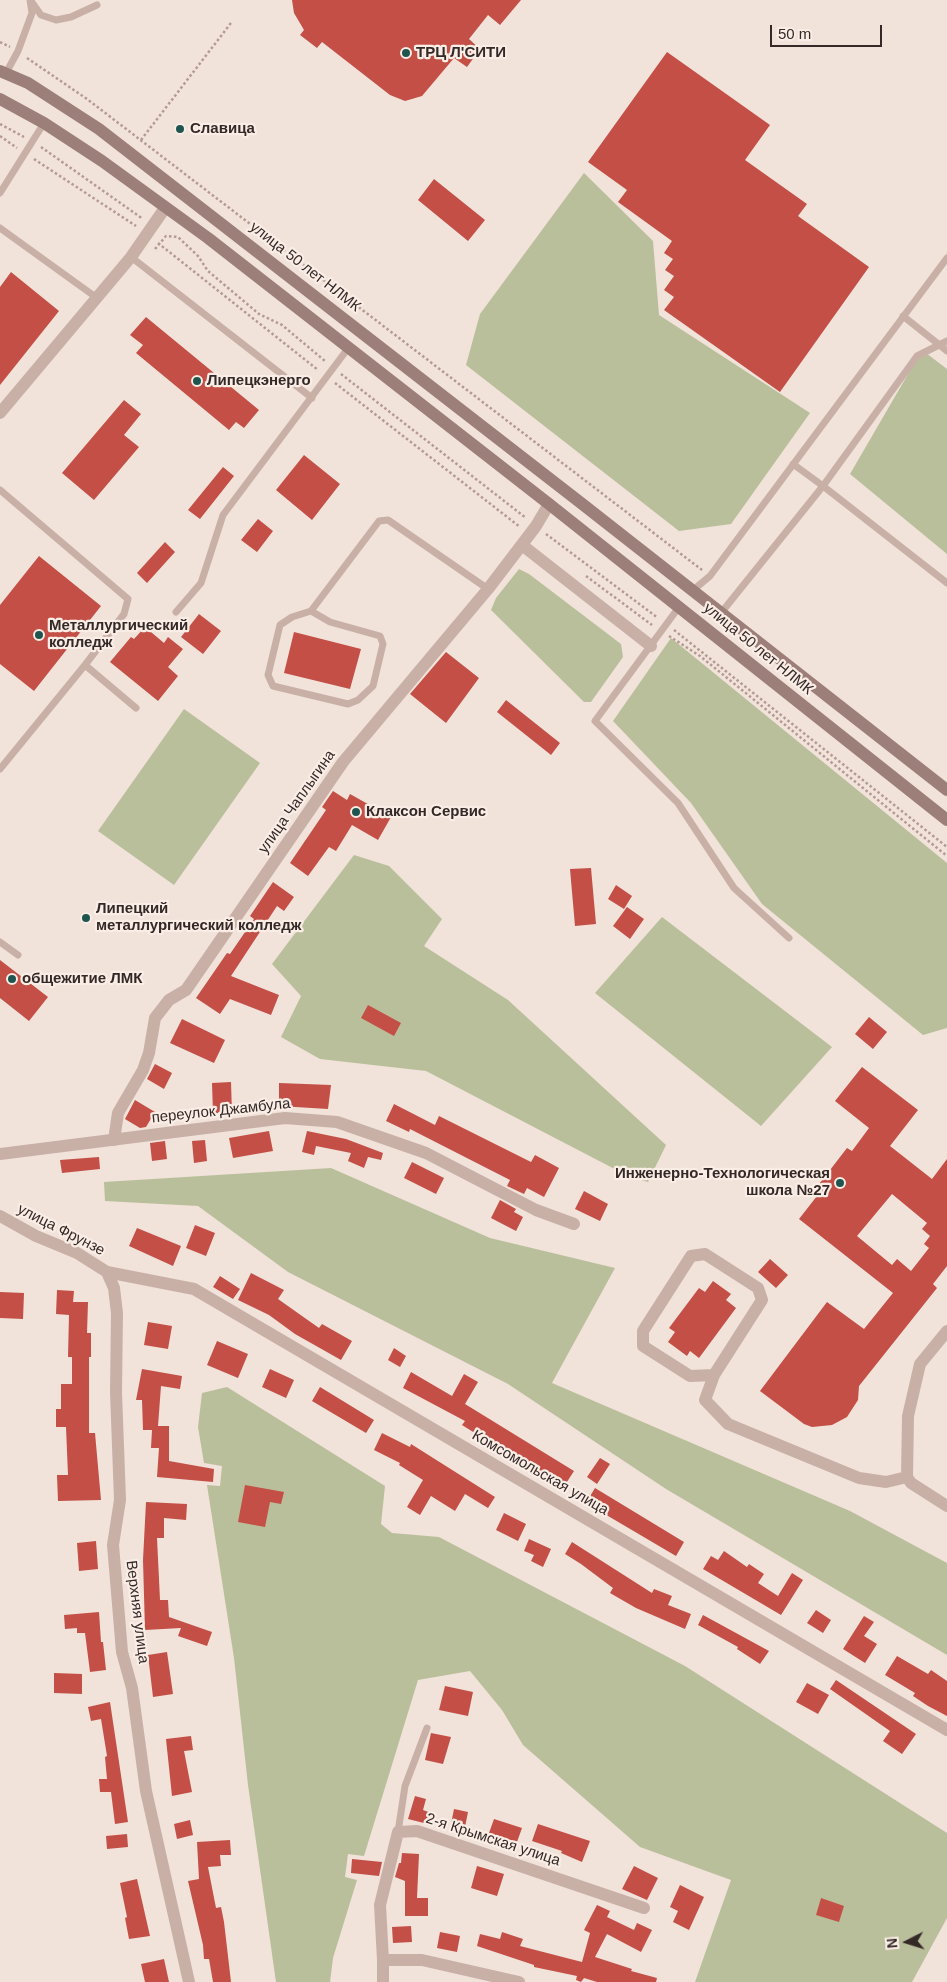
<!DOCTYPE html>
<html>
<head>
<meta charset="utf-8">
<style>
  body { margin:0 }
  #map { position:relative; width:947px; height:1982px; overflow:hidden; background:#f1e2da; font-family:Arial,sans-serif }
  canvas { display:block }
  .north { position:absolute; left:882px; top:1917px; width:50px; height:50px; -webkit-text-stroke:4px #f9ede6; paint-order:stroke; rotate:265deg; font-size:14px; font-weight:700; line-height:20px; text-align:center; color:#352927 }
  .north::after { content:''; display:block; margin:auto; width:18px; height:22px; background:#352927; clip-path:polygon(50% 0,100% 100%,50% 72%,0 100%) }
  .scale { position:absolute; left:770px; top:25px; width:112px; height:22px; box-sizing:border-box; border:2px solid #352927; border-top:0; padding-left:6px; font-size:15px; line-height:18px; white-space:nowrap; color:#352927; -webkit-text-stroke:4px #f9ede6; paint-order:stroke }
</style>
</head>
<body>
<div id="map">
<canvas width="947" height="1982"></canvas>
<div class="north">N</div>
<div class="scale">50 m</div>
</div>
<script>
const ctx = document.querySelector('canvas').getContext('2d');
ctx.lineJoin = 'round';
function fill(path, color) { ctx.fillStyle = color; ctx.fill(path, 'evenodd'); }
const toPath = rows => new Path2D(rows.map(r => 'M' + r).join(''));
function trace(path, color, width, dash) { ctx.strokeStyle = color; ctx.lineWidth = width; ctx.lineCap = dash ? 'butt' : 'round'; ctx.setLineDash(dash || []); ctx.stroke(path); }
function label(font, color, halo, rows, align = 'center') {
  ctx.font = font + ' Arial,sans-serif'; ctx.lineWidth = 4.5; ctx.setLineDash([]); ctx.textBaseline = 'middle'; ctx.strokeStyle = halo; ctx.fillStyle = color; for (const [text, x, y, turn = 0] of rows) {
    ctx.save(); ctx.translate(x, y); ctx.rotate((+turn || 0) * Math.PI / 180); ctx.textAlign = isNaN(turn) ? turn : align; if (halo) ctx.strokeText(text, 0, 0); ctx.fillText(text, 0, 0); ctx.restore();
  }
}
const green = toPath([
  [584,173,653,241,659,315,810,413,731,524,679,531,466,365,480,314],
  [922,350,947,369,947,554,850,474],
  [519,569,529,574,621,644,623,657,591,702,584,702,491,610,496,598],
  [671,638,947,863,947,1028,923,1035,762,904,691,803,613,721],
  [184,709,260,763,174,885,98,831],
  [354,855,389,866,442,919,424,946,508,1000,666,1145,648,1182,630,1177,426,1071,320,1059,281,1037,301,996,272,964],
  [662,917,832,1047,761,1126,595,993],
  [331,1168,490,1238,615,1268,552,1383,850,1511,947,1563,947,1655,666,1489,508,1384,288,1272,198,1206,105,1201,104,1182],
  [227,1387,385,1486,381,1524,392,1533,439,1537,685,1666,947,1833,947,1918,912,1982,695,1982,731,1880,640,1847,523,1745,502,1710,470,1671,418,1680,364,1856,348,1854,345,1877,357,1880,333,1958,330,1982,276,1982,248,1785,234,1658,207,1485,220,1486,222,1466,204,1463,198,1427,202,1393]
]);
const building = toPath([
  [292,0,521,0,500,25,488,15,469,39,480,49,467,67,454,58,422,96,405,101,390,95,322,42,317,48,300,35,304,30,294,13],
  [667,52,770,125,745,160,807,204,798,216,869,267,780,392,664,310,674,297,664,290,674,276,665,270,673,259,664,253,672,241,618,202,627,190,588,162],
  [434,179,485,220,468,241,418,200],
  [11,272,59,311,0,385,0,287],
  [146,317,259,410,244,428,236,422,229,430,136,353,143,345,130,335],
  [124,400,141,414,124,435,139,447,94,500,62,473],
  [304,455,340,484,312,520,276,490],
  [223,467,234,476,200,519,188,510],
  [258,519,273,531,257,552,241,540],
  [165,542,175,552,147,583,137,573],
  [39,556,101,606,34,691,0,664,0,605],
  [199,614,221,631,203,654,181,637],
  [145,627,164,643,168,637,183,649,168,667,178,676,158,701,110,662,131,637,134,639],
  [294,632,361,649,350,689,284,673],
  [446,652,479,678,446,723,410,694],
  [506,700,560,743,551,755,497,712],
  [333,791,347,800,350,794,391,817,378,840,352,825,336,851,329,847,308,876,290,863,326,810,322,807],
  [591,868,596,924,575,926,570,869],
  [273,882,294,897,284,911,277,906,231,976,279,995,271,1015,230,999,220,1014,196,998,227,953,230,954,254,919,250,916],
  [616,885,632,896,624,909,608,899],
  [627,907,644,919,630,939,613,926],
  [0,960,48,997,29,1021,0,998],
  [368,1005,401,1023,394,1036,361,1018],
  [869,1017,887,1032,873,1049,855,1034],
  [182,1019,225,1040,214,1063,170,1043],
  [155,1064,172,1073,164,1089,147,1079],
  [862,1067,918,1110,890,1146,932,1179,947,1159,947,1266,933,1284,937,1288,859,1386,858,1400,847,1417,832,1425,812,1427,804,1424,760,1391,827,1302,864,1329,893,1293,799,1219,817,1196,813,1192,847,1148,852,1151,869,1128,835,1101],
  [892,1194,927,1223,922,1229,930,1236,924,1244,929,1248,911,1271,897,1259,892,1265,857,1236],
  [231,1082,232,1113,213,1113,212,1083],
  [279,1083,331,1085,328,1109,279,1106],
  [135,1100,155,1112,146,1127,140,1128,125,1119],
  [394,1104,435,1125,439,1116,531,1162,535,1155,559,1168,544,1197,527,1188,524,1194,507,1186,510,1180,410,1129,409,1132,386,1121],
  [269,1131,273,1151,233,1158,229,1138],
  [307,1131,346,1139,383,1153,381,1160,368,1157,364,1168,348,1161,351,1153,316,1146,314,1155,302,1152],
  [205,1140,207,1161,194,1163,192,1141],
  [165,1141,167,1159,152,1161,150,1143],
  [99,1157,100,1169,62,1173,60,1160],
  [412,1162,444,1178,436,1194,404,1178],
  [584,1191,608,1204,600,1221,575,1209],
  [500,1200,516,1209,514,1212,523,1217,516,1231,491,1218],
  [195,1225,215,1233,206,1256,186,1248],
  [137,1228,181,1246,173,1266,129,1246],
  [770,1259,788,1275,776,1288,758,1272],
  [251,1273,284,1290,278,1299,319,1328,322,1324,352,1341,341,1360,295,1334,269,1315,238,1300],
  [220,1276,240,1289,233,1299,213,1287],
  [713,1281,731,1294,726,1300,736,1308,699,1358,690,1351,687,1356,668,1342,675,1332,669,1328,699,1288,705,1292],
  [57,1290,74,1291,73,1302,88,1302,87,1333,91,1333,91,1357,89,1357,89,1433,95,1433,101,1500,58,1501,57,1475,68,1475,66,1427,56,1427,56,1409,61,1409,61,1384,72,1384,72,1357,68,1357,69,1315,56,1314],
  [0,1292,24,1293,23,1319,0,1318],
  [148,1322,172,1326,168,1349,144,1345],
  [217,1341,248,1354,238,1378,207,1365],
  [394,1348,406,1356,400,1367,388,1360],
  [142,1369,182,1376,180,1389,161,1386,158,1426,169,1426,169,1461,214,1469,213,1482,157,1477,159,1448,151,1448,152,1430,143,1430,142,1400,136,1400],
  [270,1369,294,1380,286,1398,262,1387],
  [411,1372,452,1396,464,1374,478,1382,465,1404,574,1471,563,1488,479,1433,478,1435,462,1425,465,1421,403,1388],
  [320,1387,374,1420,366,1433,312,1401],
  [382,1433,410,1447,411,1444,495,1497,488,1508,465,1494,455,1511,431,1496,420,1515,407,1507,423,1480,399,1465,400,1463,374,1450],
  [600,1458,610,1464,597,1484,587,1477],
  [245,1485,284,1492,281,1504,270,1502,265,1527,238,1522],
  [595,1488,684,1542,676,1556,586,1503],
  [146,1502,187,1504,186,1520,164,1518,164,1538,157,1538,160,1600,168,1600,169,1617,212,1632,207,1646,178,1636,181,1628,145,1630,143,1560],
  [504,1513,526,1524,518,1541,496,1530],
  [529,1539,551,1549,543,1567,531,1561,534,1555,524,1551],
  [96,1541,98,1569,79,1571,77,1543],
  [572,1542,652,1593,654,1589,672,1596,668,1605,691,1614,685,1629,636,1608,610,1593,613,1588,581,1564,565,1554],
  [724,1551,747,1567,749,1564,764,1574,758,1583,778,1596,792,1573,803,1580,781,1615,703,1569,711,1556,718,1560],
  [816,1610,831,1620,823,1633,807,1623],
  [99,1612,101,1642,103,1642,106,1670,90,1672,85,1633,77,1633,77,1628,65,1629,64,1615],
  [703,1615,769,1651,760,1664,737,1649,738,1647,698,1625],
  [864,1616,874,1622,864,1636,877,1644,865,1663,843,1649],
  [167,1652,173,1694,153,1697,148,1655],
  [897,1656,928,1674,931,1670,947,1681,947,1716,928,1706,913,1696,915,1693,885,1675],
  [54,1673,82,1674,82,1694,54,1693],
  [836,1680,916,1734,902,1754,883,1741,890,1731,830,1689],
  [807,1683,829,1695,818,1714,796,1702],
  [445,1686,473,1692,468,1716,439,1710],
  [110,1702,128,1822,115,1824,111,1792,100,1792,99,1779,107,1779,105,1757,107,1756,101,1719,91,1721,88,1707],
  [431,1733,451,1737,443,1764,425,1760],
  [191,1736,193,1750,184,1751,192,1792,172,1796,166,1739],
  [415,1796,426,1799,423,1810,431,1813,428,1824,408,1819],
  [454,1809,468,1812,464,1832,450,1829],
  [494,1819,522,1828,517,1842,489,1833],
  [190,1820,193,1835,177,1839,174,1824],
  [538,1824,590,1841,582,1862,561,1853,562,1851,532,1841],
  [127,1834,128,1847,107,1849,106,1836],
  [230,1840,231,1855,220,1855,221,1866,208,1867,216,1908,221,1907,224,1922,231,1982,213,1982,209,1959,204,1959,203,1945,188,1881,199,1879,197,1842],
  [402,1853,419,1854,417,1898,428,1898,428,1916,405,1916,405,1881,395,1877,399,1863,401,1863],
  [352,1859,382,1862,379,1876,351,1873],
  [477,1866,504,1874,497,1896,471,1888],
  [634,1866,658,1878,647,1900,622,1889],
  [137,1879,150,1936,129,1939,125,1918,127,1917,120,1883],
  [680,1885,704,1897,689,1930,673,1922,678,1911,670,1907],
  [821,1898,844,1906,839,1922,816,1915],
  [597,1905,610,1911,607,1917,634,1930,637,1923,652,1930,641,1952,607,1934,595,1957,632,1969,631,1971,657,1978,656,1982,597,1982,584,1978,581,1982,576,1980,577,1976,534,1967,534,1965,477,1946,480,1934,500,1939,502,1932,523,1939,520,1946,582,1962,590,1933,584,1930],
  [411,1926,412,1942,393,1943,392,1927],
  [440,1932,460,1936,457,1952,437,1948],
  [164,1959,169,1982,145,1982,141,1964]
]);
const path = toPath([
  [0,42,10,47],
  [27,58,87,99,702,570],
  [0,124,24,137],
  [0,136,17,148],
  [141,140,231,23],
  [41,147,143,219],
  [34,159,136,226],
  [158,243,318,370],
  [155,249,166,236,178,237,198,256,208,271,259,314,282,325,325,361],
  [341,374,526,518],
  [335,383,520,527],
  [546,534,658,618],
  [586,576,652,625],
  [674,630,947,847],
  [669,636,700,656,947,856]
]);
const lane = toPath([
  [31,1,41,15,56,20,71,17,97,5],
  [6,73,18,51,32,13,30,0],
  [0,193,44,123],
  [0,228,97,298],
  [131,257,312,398],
  [903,316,947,351],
  [793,464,823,486,917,356,947,341],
  [0,490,128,599,124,614,85,665,136,708],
  [692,591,710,576,947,258],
  [679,607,595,721,678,803,734,888,789,938],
  [311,611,330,622,380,636,383,644,373,686,358,700,348,704,273,686,268,675,280,625,292,617,311,611,379,521,388,520,488,589],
  [176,612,201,583,223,515,349,347],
  [721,613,823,486,947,583],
  [0,769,85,665],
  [0,942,18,955],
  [398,1832,405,1786,427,1728]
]);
const street = toPath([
  [0,413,131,257,165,208],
  [522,545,651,646],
  [114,1140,118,1113,143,1070,149,1053,155,1018,169,1000,186,990,343,762,488,589,536,526,549,504],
  [0,1154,285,1118,337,1122,426,1153,536,1210,574,1224],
  [0,1216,36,1236,77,1253,107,1272,194,1289,947,1730],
  [107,1272,114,1288,117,1313,116,1392,120,1500,113,1545,122,1652,132,1688,146,1791,189,1982],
  [947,1331,920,1364,908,1416,907,1477,911,1483,947,1506],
  [714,1375,690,1376,643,1346,643,1331,691,1256,705,1254,758,1288,762,1300,714,1375,705,1400,728,1424,859,1478,886,1482,907,1477],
  [383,1982,383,1960],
  [519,1982,422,1960,383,1960,380,1905,398,1832,417,1831,644,1908]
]);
const secondary = toPath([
  [0,71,28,83,99,129,581,503,947,790],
  [0,99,44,123,102,161,208,238,549,504,947,820]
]);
const markers = [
  [406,53,5,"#1e554f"],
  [180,129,5,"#1e554f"],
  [197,381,5,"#1e554f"],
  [39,635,5,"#1e554f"],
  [356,812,5,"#1e554f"],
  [86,918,5,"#1e554f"],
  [12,979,5,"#1e554f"],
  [840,1183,5,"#1e554f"]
];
const poiNames = [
  ["ТРЦ Л'СИТИ",416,53],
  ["Славица",190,129],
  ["Липецкэнерго",207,381],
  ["Металлургический",49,626],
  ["колледж",49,643],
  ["Клаксон Сервис",366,812],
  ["Липецкий",96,909],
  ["металлургический колледж",96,926],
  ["общежитие ЛМК",22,979],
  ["Инженерно-Технологическая",830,1174,"right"],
  ["школа №27",830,1191,"right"]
];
const streetNames = [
  ["улица 50 лет НЛМК",305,267,38],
  ["улица 50 лет НЛМК",758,649,39],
  ["улица Чаплыгина",297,802,-55],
  ["переулок Джамбула",221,1111,-6],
  ["улица Фрунзе",61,1230,27],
  ["Комсомольская улица",540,1473,30],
  ["Верхняя улица",137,1612,83],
  ["2-я Крымская улица",493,1840,18]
];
fill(green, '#babf9b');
fill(building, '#c34f46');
trace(path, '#b49a91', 2.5, [2.5, 2.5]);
trace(lane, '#c9b0a7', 7);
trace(street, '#c9b0a7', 12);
trace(secondary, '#9c7f78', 12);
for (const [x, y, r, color] of markers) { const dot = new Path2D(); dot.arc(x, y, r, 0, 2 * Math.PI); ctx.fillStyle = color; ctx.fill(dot); trace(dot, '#f9ede6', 2); }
label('bold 15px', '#352927', '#f9ede6', poiNames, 'left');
label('15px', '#352927', '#f9ede6', streetNames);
</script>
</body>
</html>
